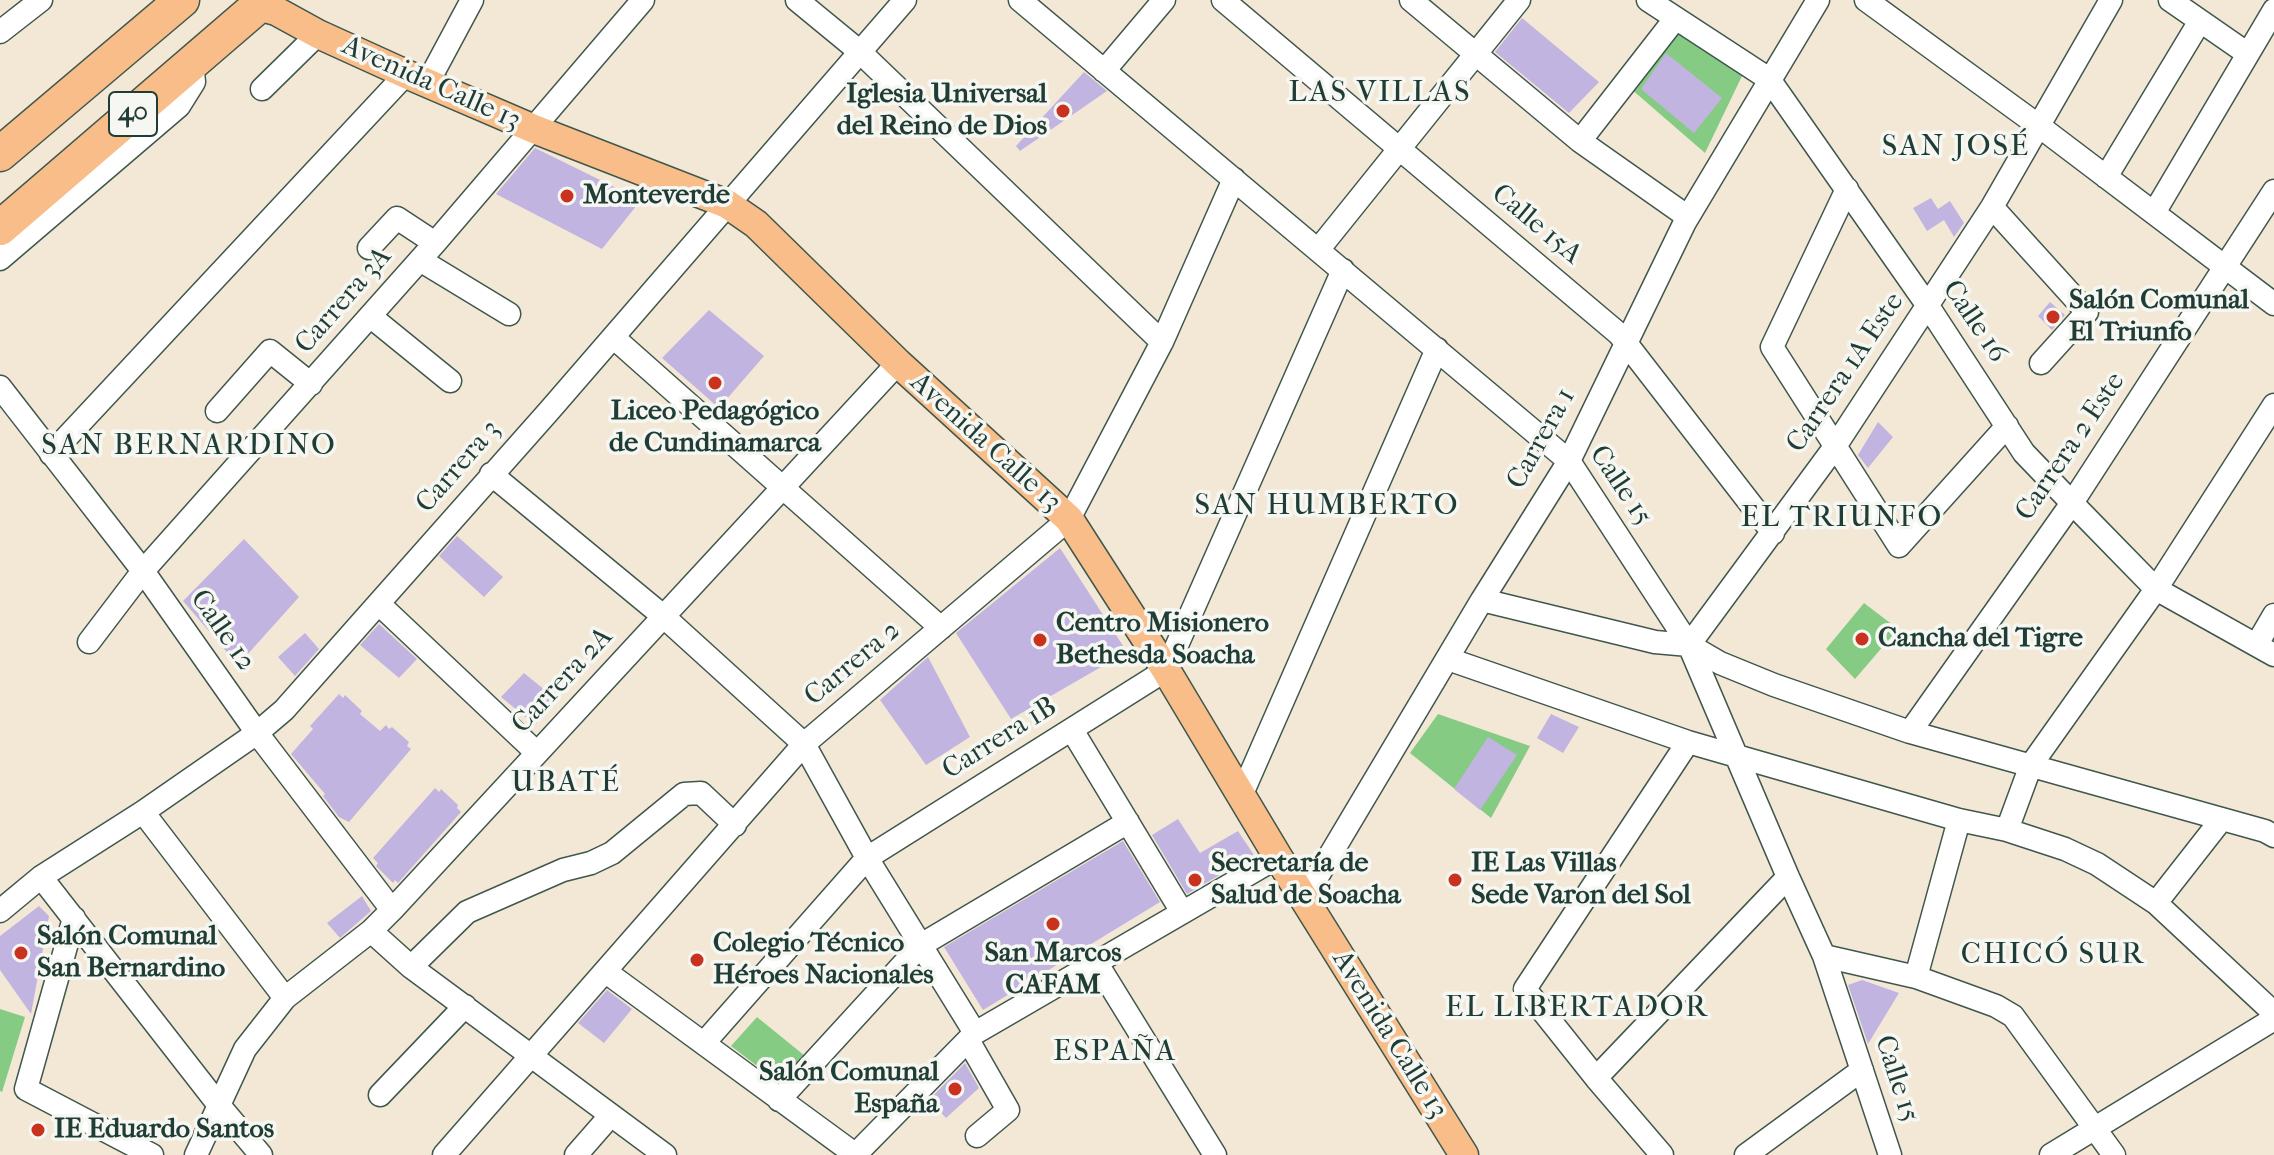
<!DOCTYPE html>
<html>
<head>
<meta charset="utf-8">
<style>
  body { margin:0 }
  canvas { display:block; background:#f3e8d5 }
</style>
</head>
<body>
<canvas width="2274" height="1155"></canvas>
<script>
const ctx = document.querySelector('canvas').getContext('2d');
ctx.lineJoin = 'round';
function fill(path, color) { ctx.fillStyle = color; ctx.fill(path, 'evenodd'); }
const toPath = rows => new Path2D(rows.map(r => 'M' + r).join(''));
function trace(path, color, width, dash) { ctx.strokeStyle = color; ctx.lineWidth = width; ctx.lineCap = dash ? 'butt' : 'round'; ctx.setLineDash(dash || []); ctx.stroke(path); }
function label(font, color, halo, rows, align = 'center') {
  ctx.font = font + ' "IM FELL French Canon",serif'; ctx.lineWidth = 7; ctx.setLineDash([]); ctx.textBaseline = 'middle'; ctx.strokeStyle = halo; ctx.fillStyle = color; for (const [text, x, y, turn = 0] of rows) {
    ctx.save(); ctx.translate(x, y); ctx.rotate((+turn || 0) * Math.PI / 180); ctx.textAlign = isNaN(turn) ? turn : align; if (halo) ctx.strokeText(text, 0, 0); ctx.fillText(text, 0, 0); ctx.restore();
  }
}
const green = toPath([
  [1675,30,1742,76,1705,153,1630,88],
  [1864,603,1898,629,1855,679,1826,649],
  [1438,714,1530,746,1491,818,1410,753],
  [0,1009,25,1017,2,1092,0,1091],
  [757,1017,805,1056,778,1082,731,1046]
]);
const building = toPath([
  [1522,18,1599,82,1569,113,1495,52],
  [1666,53,1722,98,1694,133,1641,89],
  [1084,72,1107,91,1020,151,1016,146],
  [535,148,641,200,602,249,496,194],
  [1931,198,1938,209,1950,201,1964,223,1954,237,1944,220,1927,231,1913,208],
  [2050,302,2065,315,2052,330,2038,316],
  [709,310,764,356,719,408,662,358],
  [1878,422,1893,437,1868,468,1858,455],
  [457,536,503,577,484,597,439,556],
  [244,539,299,597,238,665,183,601],
  [1060,548,1127,652,1011,719,956,633],
  [379,624,417,659,399,678,360,645],
  [305,633,319,649,295,676,278,657],
  [928,657,970,737,926,765,880,700],
  [524,673,557,700,535,725,501,697],
  [339,694,343,698,345,695,362,711,360,714,380,731,386,725,389,729,392,727,409,742,407,746,411,749,349,822,339,817,323,796,325,794,291,754,313,729,310,726],
  [1551,714,1579,727,1563,753,1537,738],
  [1488,737,1517,755,1480,810,1454,789],
  [435,788,439,792,441,789,458,805,457,808,461,812,398,883,395,880,393,883,376,866,378,863,373,858],
  [1178,819,1200,853,1238,831,1254,855,1187,894,1152,835],
  [1123,841,1160,902,983,1010,944,947],
  [362,896,371,911,340,938,327,923],
  [39,906,49,916,31,1014,0,970,0,936],
  [1862,980,1899,993,1868,1044,1848,985],
  [607,990,632,1009,604,1043,578,1023],
  [965,1063,979,1088,946,1118,929,1100]
]);
const minor = toPath([
  [797,0,859,51,1162,342],
  [1020,0,1569,461,1689,645,1788,877,1824,956,1890,1155],
  [1223,0,1619,334,1773,533],
  [1411,0,1580,141,1688,217],
  [1648,0,1769,79,1928,306,2024,453,2072,503,2156,589,2274,655],
  [1866,0,2039,126,2274,304],
  [2170,0,2248,54],
  [0,32,41,0],
  [1104,71,1164,0],
  [427,84,472,0],
  [262,89,318,34],
  [1580,141,1675,19],
  [2106,177,2200,21],
  [1847,189,1772,347,1899,546,2007,426],
  [1992,207,2087,312,2041,363],
  [2154,213,2274,10],
  [369,248,397,218,435,243],
  [1318,250,1519,0],
  [0,259,179,106,194,82,192,63],
  [420,260,509,314],
  [370,316,450,381],
  [613,337,941,628],
  [0,387,143,571,257,733,392,910],
  [217,411,270,351,311,384],
  [51,454,406,74],
  [491,474,663,616,804,744,867,858,975,1033],
  [1482,600,1655,642,1689,645,1720,663,1774,685,1910,732,2265,831,2274,836],
  [379,604,537,753],
  [89,642,143,571,435,243,643,0],
  [2257,644,2274,615],
  [1689,645,1834,448,1992,207,2111,0],
  [1448,659,1688,742,1959,820,2007,830,2065,849,2097,864,2156,903,2274,1013],
  [1072,730,1182,912],
  [1910,732,2072,503,2274,191],
  [1241,796,1437,349],
  [143,812,285,998],
  [2007,830,2031,765,2156,589,2274,405],
  [41,877,218,1104,261,1155],
  [1304,899,1482,600,1569,461,1685,222,1818,0],
  [2156,903,2221,820],
  [0,911,41,877,143,812,257,733,284,710,549,411,905,0],
  [74,918,26,1089,152,1155],
  [371,931,411,967,665,1155],
  [1824,956,1916,977,1996,1006,2013,1016,2114,1155],
  [1096,962,1215,1155],
  [411,967,467,912,563,870,591,863,612,853,684,794,701,793,735,825],
  [606,972,856,1155],
  [1916,977,1959,820],
  [968,1040,1008,1110,977,1136],
  [704,1043,867,858,1166,670,1343,270],
  [1596,1078,1788,877],
  [380,1095,465,1006],
  [779,1100,921,945,1128,822],
  [196,1155,245,1049,285,998,371,931,392,910,898,363],
  [444,1155,804,744,1069,519,1162,342,1234,179],
  [576,1155,611,1115],
  [855,1155,975,1033,1278,857],
  [1662,1155,1596,1078,1525,989,1688,742],
  [1746,1155,1862,1070],
  [2051,1155,2274,1019]
]);
const major = toPath([
  [258,6,276,11,318,34,406,74,534,129,727,204,756,224,898,363,1069,519,1166,670,1278,857,1464,1155]
]);
const highway = toPath([
  [0,154,182,0],
  [0,228,265,0]
]);
const markers = [
  [1063,111,8,"#c8321e"],
  [567,196,8,"#c8321e"],
  [2053,317,8,"#c8321e"],
  [715,383,8,"#c8321e"],
  [1862,639,8,"#c8321e"],
  [1040,640,8,"#c8321e"],
  [1195,880,8,"#c8321e"],
  [1455,880,8,"#c8321e"],
  [1053,924,8,"#c8321e"],
  [21,953,8,"#c8321e"],
  [697,960,8,"#c8321e"],
  [955,1089,8,"#c8321e"],
  [38,1130,8,"#c8321e"]
];
const shields = [
  [133,114,48]
];
const shieldNames = [
  ["40",133,114]
];
const streetNames = [
  ["Avenida Calle 13",431,84,24],
  ["Calle 15A",1536,225,40],
  ["Carrera 3A",344,301,-49],
  ["Calle 16",1974,322,56],
  ["Carrera 1A Este",1846,373,-56],
  ["Carrera 1",1542,439,-61],
  ["Avenida Calle 13",985,443,42],
  ["Carrera 2 Este",2071,447,-56],
  ["Carrera 3",459,467,-49],
  ["Calle 15",1620,486,56],
  ["Calle 12",222,631,55],
  ["Carrera 2",853,664,-40],
  ["Carrera 2A",563,681,-47],
  ["Carrera 1B",1000,739,-32],
  ["Avenida Calle 13",1389,1035,58],
  ["Calle 15",1896,1079,72]
];
const poiNames = [
  ["Iglesia Universal",1047,95,"right"],
  ["del Reino de Dios",1047,127,"right"],
  ["Monteverde",583,196],
  ["Salón Comunal",2069,301],
  ["El Triunfo",2069,333],
  ["Liceo Pedagógico",715,412,"center"],
  ["de Cundinamarca",715,444,"center"],
  ["Centro Misionero",1056,624],
  ["Bethesda Soacha",1056,656],
  ["Cancha del Tigre",1878,639],
  ["Secretaría de",1211,864],
  ["Salud de Soacha",1211,896],
  ["IE Las Villas",1471,864],
  ["Sede Varon del Sol",1471,896],
  ["Salón Comunal",37,937],
  ["San Bernardino",37,969],
  ["Colegio Técnico",713,944],
  ["Héroes Nacionales",713,976],
  ["San Marcos",1053,954,"center"],
  ["CAFAM",1053,986,"center"],
  ["Salón Comunal",939,1073,"right"],
  ["España",939,1105,"right"],
  ["IE Eduardo Santos",54,1130]
];
const neighbourhoodNames = [
  ["LAS VILLAS",1380,94],
  ["SAN JOSÉ",1956,148],
  ["SAN BERNARDINO",189,447],
  ["SAN HUMBERTO",1327,507],
  ["EL TRIUNFO",1842,519],
  ["UBATÉ",566,784],
  ["CHICÓ SUR",2053,956],
  ["EL LIBERTADOR",1577,1009],
  ["ESPAÑA",1115,1053]
];
fill(green, '#86cb84');
fill(building, '#c2b4e1');
trace(minor, '#3f574c', 25);
trace(major, '#3f574c', 31);
trace(highway, '#3f574c', 37);
trace(minor, '#fff', 22);
trace(major, '#f8bd89', 28);
trace(highway, '#f8bd89', 34);
for (const [x, y, r, color] of markers) { const dot = new Path2D(); dot.arc(x, y, r, 0, 2 * Math.PI); ctx.fillStyle = color; ctx.fill(dot); trace(dot, '#f6f6f2', 3); }
for (const [x, y, w] of shields) { const box = new Path2D(); box.roundRect(x - w / 2, y - 22, w, 44, 6); ctx.fillStyle = '#f6f6f2'; ctx.fill(box); trace(box, '#1f3d34', 2); }
label('bold 26px', '#1f3d34', null, shieldNames);
label('28px', '#1f3d34', '#f6f6f2', streetNames);
label('bold 28px', '#1f3d34', '#f6f6f2', poiNames, 'left');
ctx.letterSpacing = '2px';
label('30px', '#1f3d34', '#f6f6f2', neighbourhoodNames);
ctx.letterSpacing = '0px';
</script>
</body>
</html>
